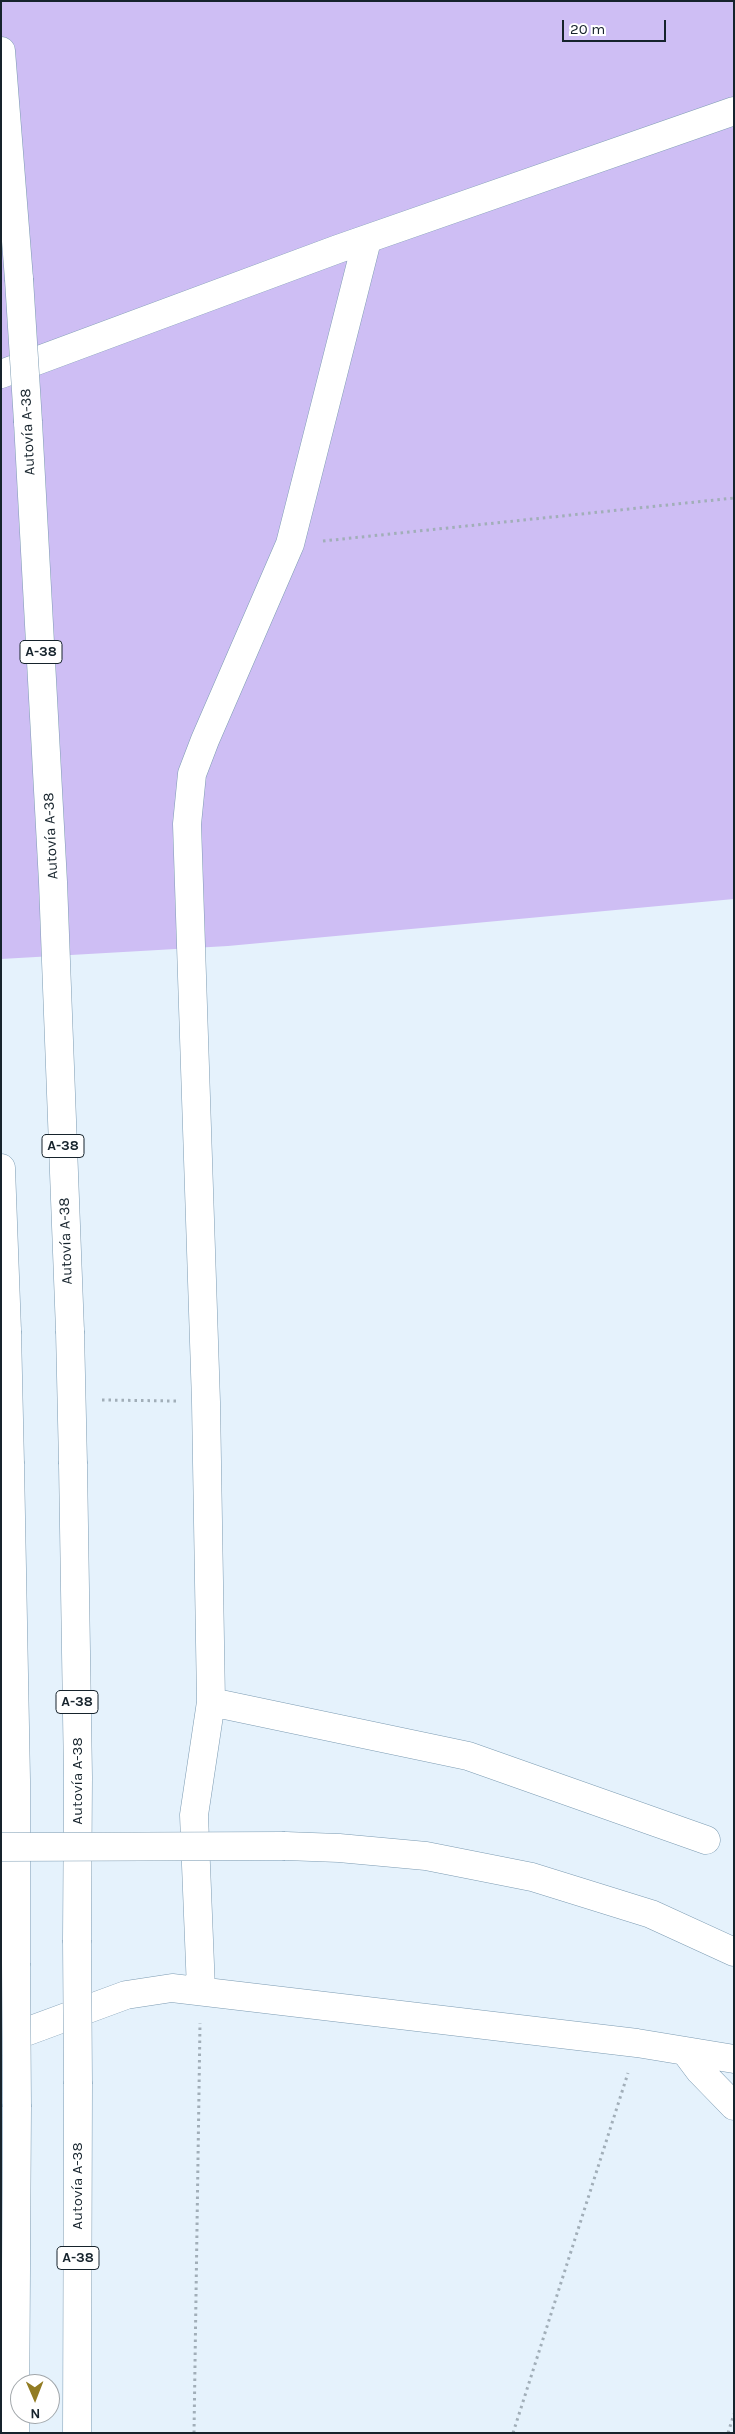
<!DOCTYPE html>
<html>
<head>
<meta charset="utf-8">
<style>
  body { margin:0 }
  #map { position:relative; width:735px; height:2434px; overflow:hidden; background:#e5f2fc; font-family:Karla,sans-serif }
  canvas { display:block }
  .frame { position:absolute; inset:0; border:2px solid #16232c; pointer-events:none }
  .north { position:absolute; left:10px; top:2374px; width:50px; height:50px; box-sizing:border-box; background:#fff; border:1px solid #a2a7ab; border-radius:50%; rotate:179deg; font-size:14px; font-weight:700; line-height:20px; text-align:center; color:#16232c }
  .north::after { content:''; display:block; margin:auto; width:18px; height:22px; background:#927c23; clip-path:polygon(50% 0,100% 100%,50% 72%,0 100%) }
  .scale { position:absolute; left:562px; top:20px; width:104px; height:22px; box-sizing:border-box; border:2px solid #16232c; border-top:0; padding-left:6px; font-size:15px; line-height:18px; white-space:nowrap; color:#16232c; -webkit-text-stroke:4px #fff; paint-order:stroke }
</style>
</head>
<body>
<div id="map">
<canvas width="735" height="2434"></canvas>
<div class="frame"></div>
<div class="north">N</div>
<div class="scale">20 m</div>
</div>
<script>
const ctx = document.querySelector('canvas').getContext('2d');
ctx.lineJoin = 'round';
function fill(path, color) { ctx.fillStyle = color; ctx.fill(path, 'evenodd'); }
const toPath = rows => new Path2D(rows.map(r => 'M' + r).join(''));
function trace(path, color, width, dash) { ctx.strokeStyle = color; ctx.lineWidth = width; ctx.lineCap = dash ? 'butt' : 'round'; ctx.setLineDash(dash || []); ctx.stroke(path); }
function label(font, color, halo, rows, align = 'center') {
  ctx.font = font + ' Karla,sans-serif'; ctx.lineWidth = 5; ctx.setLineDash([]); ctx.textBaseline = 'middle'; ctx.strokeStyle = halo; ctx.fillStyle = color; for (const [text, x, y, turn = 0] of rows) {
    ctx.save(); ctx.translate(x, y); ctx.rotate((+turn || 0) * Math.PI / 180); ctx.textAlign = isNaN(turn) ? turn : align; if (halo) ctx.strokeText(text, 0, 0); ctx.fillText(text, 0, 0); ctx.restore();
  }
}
const green = toPath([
  [1,1,734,1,734,899,228,946,1,959]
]);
const path = toPath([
  [323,541,734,498],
  [102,1400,176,1401],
  [194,2433,200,2023],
  [513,2433,628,2073],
  [728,2433,734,2414]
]);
const street = toPath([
  [1,374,338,249,734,111],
  [211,1702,468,1756,706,1840],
  [285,1846,339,1848,426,1856,532,1877,651,1914,734,1952],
  [201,1990,194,1815,211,1702,206,1402,187,824,192,774,205,740,290,544,367,240],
  [1,2041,126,1995,172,1988,637,2043,734,2059],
  [685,2051,700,2071,734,2106]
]);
const highway = toPath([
  [1,51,19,279],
  [28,422,53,882,70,1331],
  [1,1168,7,1331],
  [10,1464,16,1780,16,1963],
  [73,1464,78,1777,77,1940],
  [15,2433,17,2107],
  [77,2433,78,2084]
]);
const streetBridge = toPath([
  [1,1847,285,1846]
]);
const highwayBridge = toPath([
  [19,279,28,422],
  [7,1331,10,1464],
  [70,1331,73,1464],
  [77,1940,78,2084],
  [16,1963,17,2107]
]);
const shields = [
  [41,652,42],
  [63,1146,42],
  [77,1702,42],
  [78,2258,42]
];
const shieldNames = [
  ["A-38",41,652],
  ["A-38",63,1146],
  ["A-38",77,1702],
  ["A-38",78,2258]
];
const streetNames = [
  ["Autovía A-38",28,432,-93],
  ["Autovía A-38",51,836,-93],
  ["Autovía A-38",66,1241,-92],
  ["Autovía A-38",78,1781,-90],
  ["Autovía A-38",78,2186,-90]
];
fill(green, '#cebef4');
trace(street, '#7c9bb2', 29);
trace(highway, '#7c9bb2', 29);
trace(path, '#a1aeb8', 3, [2.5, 4]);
trace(street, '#fff', 28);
trace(highway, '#fff', 28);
trace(streetBridge, '#7c9bb2', 29, []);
trace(highwayBridge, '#7c9bb2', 29, []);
trace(streetBridge, '#fff', 28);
trace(highwayBridge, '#fff', 28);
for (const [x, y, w] of shields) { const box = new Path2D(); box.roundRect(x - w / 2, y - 11.5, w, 23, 4); ctx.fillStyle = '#fff'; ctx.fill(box); trace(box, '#16232c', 1); }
label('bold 14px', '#16232c', null, shieldNames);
label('15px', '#16232c', '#fff', streetNames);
</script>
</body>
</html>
